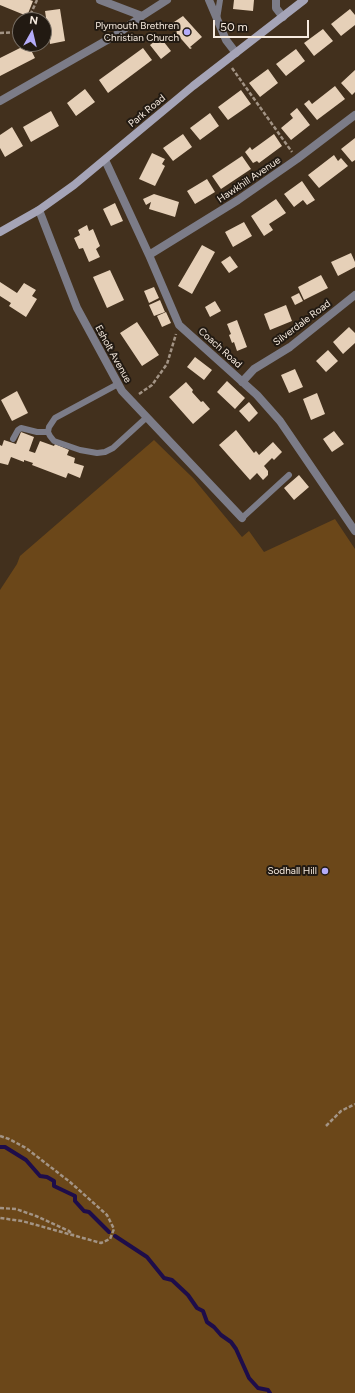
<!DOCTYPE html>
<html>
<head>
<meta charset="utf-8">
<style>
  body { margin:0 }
  #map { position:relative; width:355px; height:1393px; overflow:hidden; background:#42301d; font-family:Figtree,sans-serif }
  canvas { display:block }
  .north { position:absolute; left:12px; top:12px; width:40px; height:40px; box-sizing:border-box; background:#221a12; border:1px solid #776e64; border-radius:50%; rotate:8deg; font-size:11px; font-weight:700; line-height:16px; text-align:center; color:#f7ebdf }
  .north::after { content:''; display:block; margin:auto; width:14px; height:18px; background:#b4acf9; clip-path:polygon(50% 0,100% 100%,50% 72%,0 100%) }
  .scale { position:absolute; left:213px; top:20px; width:96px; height:18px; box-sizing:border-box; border:2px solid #f7ebdf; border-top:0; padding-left:5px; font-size:12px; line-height:14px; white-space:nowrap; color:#f7ebdf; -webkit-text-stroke:3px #221a12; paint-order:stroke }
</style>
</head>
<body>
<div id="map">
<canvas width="355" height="1393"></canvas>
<div class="north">N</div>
<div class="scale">50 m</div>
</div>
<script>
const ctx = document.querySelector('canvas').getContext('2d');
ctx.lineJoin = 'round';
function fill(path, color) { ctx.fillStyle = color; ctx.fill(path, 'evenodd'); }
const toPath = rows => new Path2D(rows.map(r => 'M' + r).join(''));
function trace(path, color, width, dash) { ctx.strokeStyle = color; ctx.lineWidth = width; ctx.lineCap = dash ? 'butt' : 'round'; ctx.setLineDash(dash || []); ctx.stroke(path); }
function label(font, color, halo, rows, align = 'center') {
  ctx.font = font + ' Figtree,sans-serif'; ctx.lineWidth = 4; ctx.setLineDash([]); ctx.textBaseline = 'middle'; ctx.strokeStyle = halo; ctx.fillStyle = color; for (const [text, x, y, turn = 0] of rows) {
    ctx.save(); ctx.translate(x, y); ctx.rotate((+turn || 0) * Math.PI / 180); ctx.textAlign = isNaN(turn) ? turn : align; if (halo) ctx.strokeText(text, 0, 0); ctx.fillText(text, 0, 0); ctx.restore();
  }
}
const green = toPath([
  [154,440,193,478,242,537,249,531,264,552,335,519,355,549,355,1393,0,1393,0,590,17,564,20,556]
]);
const stream = toPath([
  [0,1147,5,1147,26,1160,40,1176,47,1177,54,1181,54,1186,75,1196,75,1201,84,1211,89,1212,109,1232],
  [115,1236,147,1257,164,1278,172,1280,188,1295,197,1308,203,1311,207,1322,214,1327,221,1335,231,1342,236,1349,249,1378,258,1388,268,1390,270,1393]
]);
const building = toPath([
  [0,0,30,0,33,1,27,16,0,5],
  [234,0,254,0,253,11,233,9],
  [60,9,65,41,50,44,45,11],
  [350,9,355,15,355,25,341,36,331,24],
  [183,16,202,37,190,47,192,48,190,49,176,33,177,32,171,24],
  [323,29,333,41,314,56,304,43],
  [160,37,171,51,161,59,150,45],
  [28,44,35,58,0,76,0,58],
  [143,48,152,60,108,93,99,80],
  [296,49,305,61,286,76,276,64],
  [268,69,278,83,260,97,249,83],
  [355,70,355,92,352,95,341,83],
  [335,86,345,99,317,120,304,104,309,100,312,104],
  [85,89,95,102,76,116,67,103],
  [241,90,251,104,228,120,218,107],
  [297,108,310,125,291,140,281,128,293,118,290,114],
  [51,111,59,126,31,142,23,127],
  [210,113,219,126,200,140,190,128],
  [12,127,23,146,5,157,0,148,0,135],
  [183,134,192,147,173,161,163,148],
  [274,134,282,146,259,163,257,161,253,163,245,152,250,147,252,150],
  [355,138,355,160,352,162,341,149],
  [152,153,165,159,162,164,165,166,155,186,139,179],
  [334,155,338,161,341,158,348,166,319,188,308,175],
  [242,156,251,169,221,189,212,176],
  [207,179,215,192,195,204,187,191],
  [302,181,315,200,307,205,303,200,294,207,284,194],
  [154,194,179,202,175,217,149,209,151,202,146,205,143,199],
  [276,199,286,213,269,224,273,230,264,236,251,216],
  [115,203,123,221,111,226,103,209],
  [244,222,252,236,233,247,225,232],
  [87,225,89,231,93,229,100,246,96,249,100,257,89,262,83,248,79,249,74,238,80,235,78,230],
  [202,245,215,252,192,294,178,286],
  [351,253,355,262,355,267,338,276,331,262],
  [230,256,238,267,229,273,221,262],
  [110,270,124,300,107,308,93,277],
  [321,275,328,288,304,300,298,287],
  [0,282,17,293,24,283,36,290,32,296,37,299,26,317,9,306,11,303,0,296],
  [154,287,159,298,149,303,144,291],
  [299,293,303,301,295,305,291,297],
  [160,300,165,312,154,316,149,305],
  [215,301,221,311,210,317,205,307],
  [286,305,292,321,270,330,264,314],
  [166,312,171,323,162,327,157,316],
  [237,320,247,347,237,351,234,342,232,343,229,335,231,334,227,324],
  [137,322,159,355,142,366,120,333],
  [349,327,355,333,355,343,343,354,333,342],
  [328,350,338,361,326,372,316,361],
  [195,357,212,370,204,380,187,367],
  [295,369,303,387,289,393,281,375],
  [227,381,245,398,235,409,217,392],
  [186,382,193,390,192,392,201,402,203,401,210,409,193,424,169,397],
  [17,391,28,413,12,421,1,400],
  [317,393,325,414,311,420,303,399],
  [249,402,258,413,249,422,239,411],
  [236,430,254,453,256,451,259,455,273,442,282,452,274,460,272,458,264,466,268,471,268,475,263,480,257,473,250,480,219,445],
  [334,431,344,444,332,452,323,439],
  [21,432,34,437,29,451,35,453,40,441,54,446,55,444,69,450,67,455,75,458,74,463,84,466,80,478,68,473,66,478,32,465,33,463,24,460,24,462,11,457,8,465,0,463,0,445,2,446,4,440,16,444],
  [299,475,309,487,294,500,284,488]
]);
const path = toPath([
  [28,20,37,0],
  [0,33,20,32],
  [232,68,292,152],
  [139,394,152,385,167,364,176,334],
  [326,1126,341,1111,355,1104],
  [0,1136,9,1139,26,1148,70,1182,107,1215,114,1229,110,1239,101,1243,22,1221,0,1218],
  [0,1208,16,1209,36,1216,69,1231,73,1235]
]);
const service = toPath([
  [217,19,220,0],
  [118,384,55,418,49,427,48,432,50,436,54,441,80,450,97,453,105,452,113,448,147,417],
  [13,439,18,430,21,428,37,432,48,432],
  [242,518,289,475]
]);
const minor = toPath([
  [100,0,142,16,167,0],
  [209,0,226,40,236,53],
  [276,0,276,8,283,17],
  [0,101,116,35,142,16],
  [105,160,149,255,179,325,257,395,280,421,355,531],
  [39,210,77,308,122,391,242,518],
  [149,255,238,200,297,159,355,115],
  [242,382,254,369,290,347,355,295]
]);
const secondary = toPath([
  [0,232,39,210,74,185,193,86,304,0]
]);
const markers = [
  [187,32,4,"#b4acf9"],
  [325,871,4,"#b4acf9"]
];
const poiNames = [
  ["Plymouth Brethren",179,26],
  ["Christian Church",179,38],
  ["Sodhall Hill",317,871]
];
const streetNames = [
  ["Park Road",147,111,-40],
  ["Hawkhill Avenue",249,180,-34],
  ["Silverdale Road",302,323,-37],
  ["Coach Road",220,348,42],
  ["Esholt Avenue",113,354,61]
];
fill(green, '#6b4719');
trace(stream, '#1e0d4a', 4);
fill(building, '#e6d0b8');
trace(path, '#a39485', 2.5, [4, 2]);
trace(service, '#7c7c88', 6);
trace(minor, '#7c7c88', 8);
trace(secondary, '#a5a4b7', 8);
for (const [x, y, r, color] of markers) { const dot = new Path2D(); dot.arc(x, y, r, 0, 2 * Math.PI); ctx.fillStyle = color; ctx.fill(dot); trace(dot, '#221a12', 1.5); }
label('10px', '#f7ebdf', '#221a12', poiNames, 'right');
label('10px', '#f7ebdf', '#221a12', streetNames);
</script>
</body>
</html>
